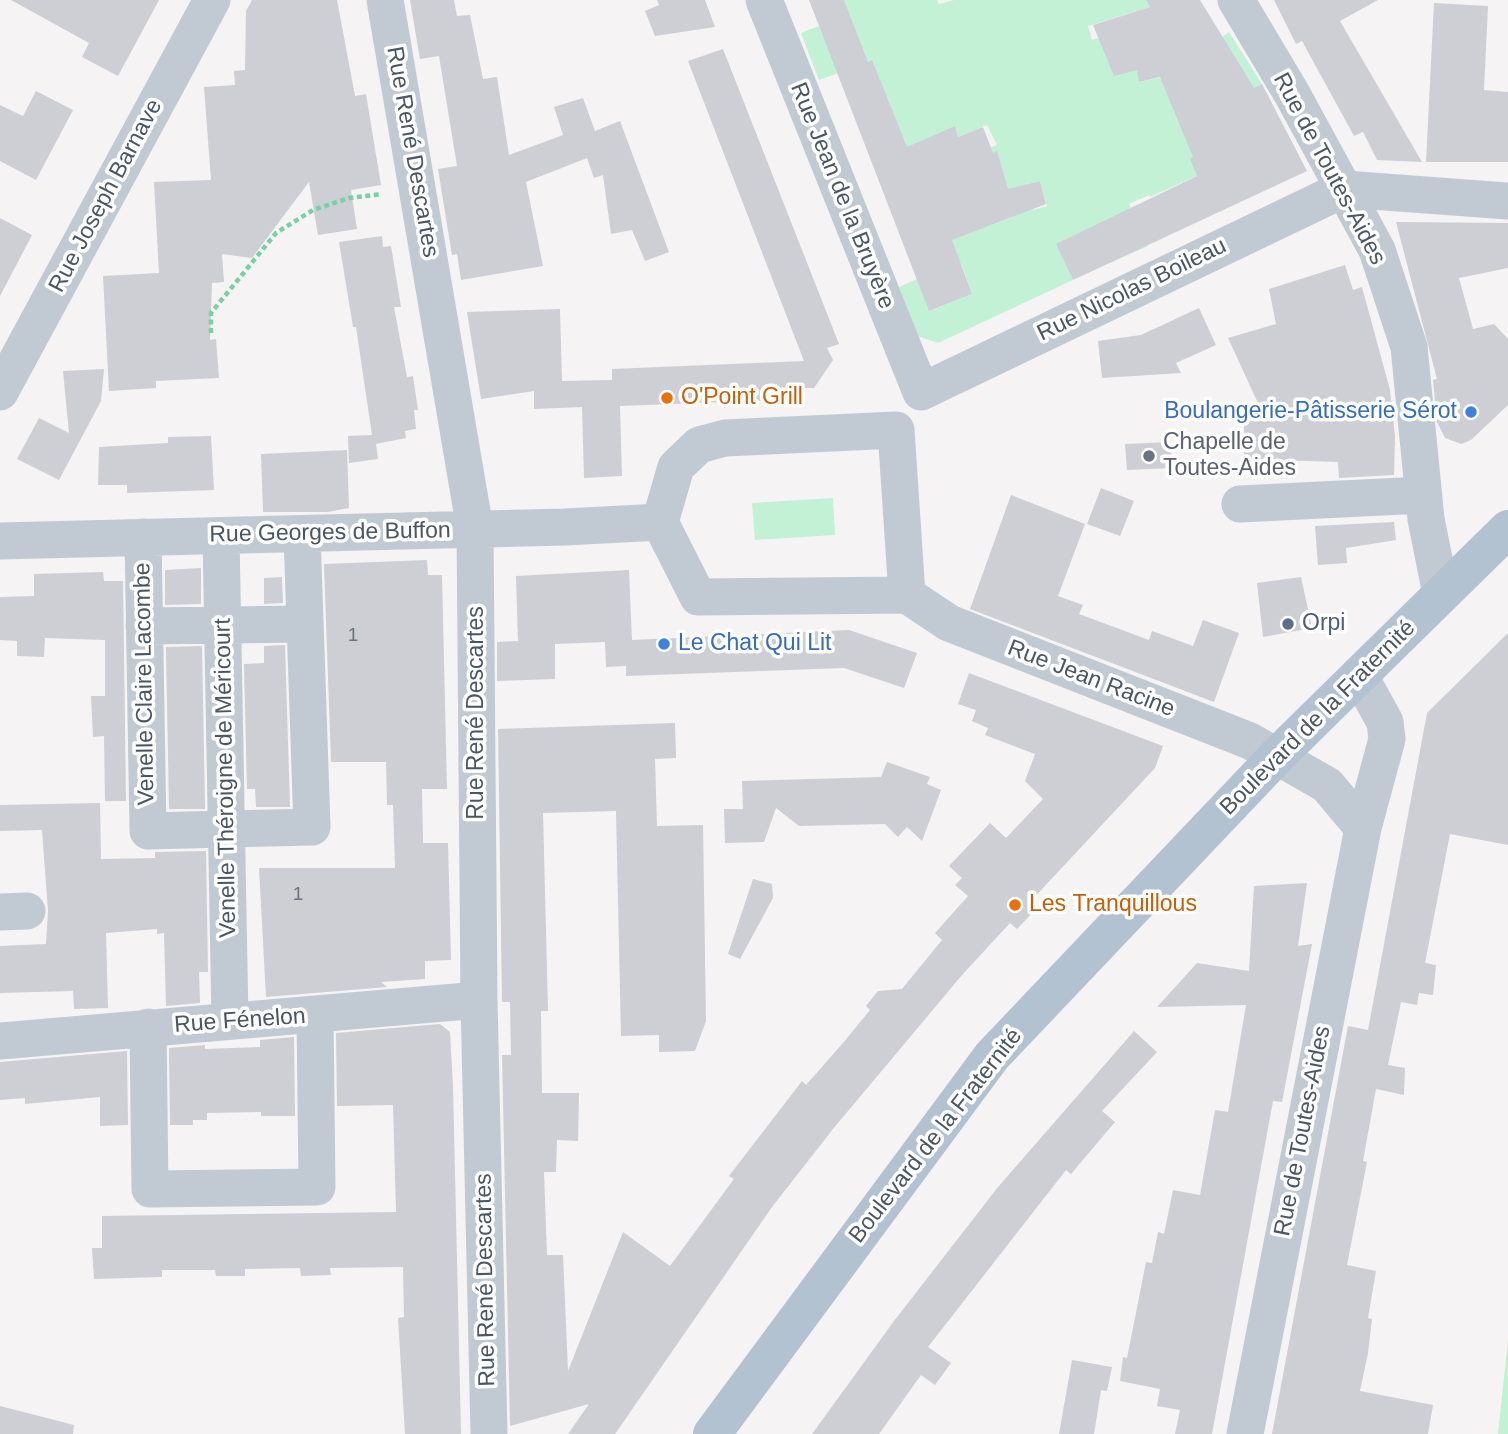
<!DOCTYPE html>
<html>
<head>
<meta charset="utf-8">
<style>
  body { margin:0 }
  canvas { display:block; background:#f5f3f3 }
</style>
</head>
<body>
<canvas width="1508" height="1434"></canvas>
<script>
const ctx = document.querySelector('canvas').getContext('2d');
ctx.lineJoin = 'round';
function fill(path, color) { ctx.fillStyle = color; ctx.fill(path, 'evenodd'); }
const toPath = rows => new Path2D(rows.map(r => 'M' + r).join(''));
function trace(path, color, width, dash) { ctx.strokeStyle = color; ctx.lineWidth = width; ctx.lineCap = dash ? 'butt' : 'round'; ctx.setLineDash(dash || []); ctx.stroke(path); }
function label(font, color, halo, rows, align = 'center') {
  ctx.font = font + ' Arial,sans-serif'; ctx.lineWidth = 7; ctx.setLineDash([]); ctx.textBaseline = 'middle'; ctx.strokeStyle = halo; ctx.fillStyle = color; for (const [text, x, y, turn = 0] of rows) {
    ctx.save(); ctx.translate(x, y); ctx.rotate((+turn || 0) * Math.PI / 180); ctx.textAlign = isNaN(turn) ? turn : align; if (halo) ctx.strokeText(text, 0, 0); ctx.fillText(text, 0, 0); ctx.restore();
  }
}
const green = toPath([
  [844,0,937,0,939,4,954,0,1146,0,1150,7,1088,26,1092,40,1159,19,1138,70,1140,82,1171,75,1229,32,1262,84,1226,104,1197,155,1190,158,1204,167,1224,210,1221,212,1203,173,1150,197,1149,195,1129,204,1148,246,1112,262,1096,226,1057,244,1073,280,938,343,918,336,899,287,917,279,930,311,972,294,961,263,956,264,930,171,997,145,987,125,958,137,955,127,909,156,872,61,819,80,801,33,819,26,833,61],
  [1040,181,1047,206,1033,210,1027,184],
  [1007,203,1013,217,986,227],
  [833,498,835,535,755,540,752,503],
  [1508,1339,1508,1434,1498,1434]
]);
const building = toPath([
  [11,0,159,0,118,76,82,57,89,43],
  [252,0,337,0,355,96,366,94,381,185,351,190,357,229,318,235,309,182,252,258,222,254,224,282,212,283,210,340,216,339,219,378,156,381,156,388,109,391,103,276,159,273,154,182,211,180,204,87,235,85,234,71,245,70,246,11],
  [410,0,454,0,457,16,470,15,483,79,497,77,509,155,563,135,554,107,583,98,595,131,620,121,669,252,645,261,632,230,611,234,603,175,594,178,587,158,526,182,543,266,461,280,457,254,452,255,438,169,457,166,439,56,420,59],
  [657,0,705,0,715,27,655,36,645,11,659,5],
  [809,0,844,0,868,62,872,60,907,147,955,126,958,137,983,127,993,153,997,151,1008,189,1040,181,1046,204,952,240,972,294,929,311],
  [1146,0,1200,0,1254,88,1262,84,1307,171,1073,280,1056,244,1197,176,1190,158,1193,157,1160,77,1139,82,1137,70,1114,76,1093,25,1150,7],
  [1274,0,1378,0,1340,21,1422,162,1377,160,1363,132,1354,136,1302,41,1296,44],
  [1434,3,1488,6,1484,90,1508,92,1508,162,1426,162],
  [723,49,839,344,827,348,833,360,814,388,800,388,800,399,620,406,622,476,584,478,582,407,534,409,534,391,481,399,467,312,560,309,562,381,612,380,612,369,804,361,688,61],
  [36,91,73,110,36,180,0,161,0,105,23,116],
  [0,218,32,235,0,296],
  [1396,222,1508,223,1508,268,1459,278,1473,329,1494,324,1508,339,1508,405,1471,440,1461,444,1445,438,1437,422,1433,380,1437,379],
  [382,236,383,247,391,246,401,307,394,307,407,377,413,376,418,410,414,410,416,429,405,431,406,438,376,444,378,459,349,463,348,436,372,435,356,327,353,327,339,242],
  [1345,265,1353,290,1362,287,1390,390,1395,437,1394,475,1339,478,1338,462,1244,459,1244,416,1264,416,1228,338,1276,324,1269,289],
  [1199,308,1216,345,1176,363,1181,373,1102,378,1098,341,1141,335],
  [104,369,101,401,59,480,17,459,39,418,69,433,63,371],
  [211,436,214,490,127,493,127,485,98,485,99,447,168,443,168,437],
  [1171,442,1172,468,1127,470,1125,444],
  [347,450,349,508,328,512,263,512,261,454],
  [1101,488,1134,501,1120,536,1087,524],
  [1011,495,1085,524,1058,596,1083,605,1079,614,1149,640,1152,631,1193,646,1203,620,1239,633,1214,702,970,609],
  [1394,522,1396,540,1346,548,1347,563,1318,565,1315,526],
  [427,560,428,575,442,575,447,789,422,789,423,843,448,843,451,960,425,961,425,979,381,982,387,987,266,997,259,868,395,868,393,805,387,805,386,762,331,762,324,564],
  [201,568,201,604,165,605,165,570],
  [629,570,632,640,849,630,917,653,904,688,844,668,626,676,626,666,606,667,605,642,555,644,555,679,497,681,497,642,518,641,516,576],
  [103,572,104,581,123,581,126,801,105,801,104,736,93,737,91,696,105,696,105,640,45,638,44,657,17,656,17,641,0,640,0,597,34,596,34,574],
  [282,577,283,603,264,604,264,578],
  [1301,577,1312,628,1263,637,1257,583],
  [1508,633,1508,845,1450,834,1425,963,1436,965,1433,995,1419,993,1417,1005,1401,1002,1388,1065,1405,1068,1404,1095,1376,1089,1363,1161,1367,1162,1347,1265,1376,1271,1368,1318,1372,1319,1368,1353,1360,1391,1433,1405,1428,1434,1272,1434,1348,1026,1368,1030,1427,713],
  [285,645,290,807,256,807,255,789,247,789,244,664,264,663,264,646],
  [202,646,205,809,169,809,166,647],
  [969,673,1163,746,1155,768,1029,903,1036,909,1017,929,1010,923,962,975,833,1129,772,1207,615,1434,568,1434,589,1404,510,1426,502,1055,511,1055,510,1002,502,1002,498,729,675,723,676,758,655,759,657,826,703,825,706,1021,695,1051,659,1052,659,1035,621,1036,616,811,543,813,548,1011,541,1011,542,1093,579,1093,578,1141,557,1140,556,1172,544,1172,547,1255,563,1255,568,1371,623,1232,670,1266,734,1179,729,1176,802,1081,806,1085,843,1043,870,1010,866,1006,878,991,902,989,942,940,935,933,968,896,955,885,962,878,949,866,990,823,1006,838,1043,799,1025,781,1035,754,985,735,988,728,972,721,976,710,958,704],
  [887,762,930,777,927,784,941,790,922,841,907,827,898,837,885,824,799,826,776,808,764,842,725,843,724,809,743,809,742,781,881,777],
  [100,803,101,859,155,858,155,852,206,851,208,972,199,972,200,1003,166,1006,164,933,157,934,157,929,106,933,108,1008,74,1009,73,991,0,993,0,946,46,944,48,911,42,830,0,831,0,805],
  [753,879,772,884,773,898,740,959,728,954],
  [1307,883,1298,946,1312,944,1282,1102,1273,1101,1212,1434,1175,1434,1180,1410,1157,1406,1160,1389,1120,1381,1123,1357,1127,1358,1146,1262,1152,1263,1158,1232,1164,1234,1173,1190,1200,1195,1215,1110,1228,1112,1246,1005,1157,1007,1197,963,1249,971,1254,886],
  [440,1024,450,1032,453,1086,461,1434,405,1434,398,1318,404,1317,403,1267,330,1268,331,1275,301,1276,300,1268,245,1269,245,1276,216,1276,215,1270,162,1270,162,1277,94,1279,92,1248,102,1248,102,1216,396,1212,393,1105,337,1106,336,1033],
  [1134,1031,1157,1052,1102,1111,1115,1122,1071,1174,1066,1170,928,1347,951,1363,935,1385,921,1375,879,1434,812,1434,894,1321,998,1187],
  [294,1037,295,1116,261,1116,261,1112,207,1113,207,1120,193,1120,193,1125,170,1125,169,1048,205,1045,205,1049,260,1047,260,1040],
  [127,1051,128,1125,100,1126,100,1097,25,1104,25,1098,0,1100,0,1062],
  [1072,1360,1112,1367,1107,1391,1101,1390,1094,1434,1059,1434],
  [0,1406,74,1425,73,1434,0,1434]
]);
const path = toPath([
  [211,333,211,313,276,233,313,210,349,198,382,194]
]);
const minor = toPath([
  [385,0,475,529,479,1000,489,1434],
  [764,0,921,392],
  [1236,0,1292,94,1377,250,1409,347,1426,519,1441,594],
  [0,392,212,0],
  [921,392,1344,189,1508,201],
  [896,430,907,595,698,597,660,522,676,467,699,445,725,438,896,430],
  [1240,504,1423,495],
  [221,536,230,1020],
  [143,537,148,831,227,829,312,827,302,534],
  [0,541,565,527,660,522],
  [907,595,949,623,1250,741,1327,785,1363,828],
  [144,626,305,624],
  [0,912,27,911],
  [148,1027,150,1189,317,1187,315,1015],
  [0,1041,479,1000],
  [1245,1434,1363,828,1387,739,1385,722,1359,675]
]);
const major = toPath([
  [712,1434,992,1056,1277,756,1508,529]
]);
const markers = [
  [667,398,7,"#e8710a"],
  [1471,412,7,"#3f7fe0"],
  [1149,456,7,"#6b7280"],
  [1288,624,7,"#5c6f8a"],
  [664,644,7,"#3f7fe0"],
  [1015,905,7,"#e8710a"]
];
const numberNames = [
  ["1",353,636],
  ["1",298,895]
];
const streetNames = [
  ["Rue René Descartes",412,152,80],
  ["Rue de Toutes-Aides",1329,169,62],
  ["Rue Joseph Barnave",106,196,-62],
  ["Rue Jean de la Bruyère",842,196,68],
  ["Rue Nicolas Boileau",1132,290,-26],
  ["Rue Georges de Buffon",330,533,-1],
  ["Rue Jean Racine",1091,679,21],
  ["Venelle Claire Lacombe",145,684,-91],
  ["Rue René Descartes",477,713,-90],
  ["Boulevard de la Fraternité",1318,718,-45],
  ["Venelle Théroigne de Méricourt",226,778,-91],
  ["Rue Fénelon",240,1021,-4],
  ["Rue de Toutes-Aides",1303,1131,-79],
  ["Boulevard de la Fraternité",936,1136,-52],
  ["Rue René Descartes",486,1280,-91]
];
const foodNames = [
  ["O'Point Grill",681,398],
  ["Les Tranquillous",1029,905]
];
const shopNames = [
  ["Boulangerie-Pâtisserie Sérot",1457,412],
  ["Le Chat Qui Lit",678,644,"left"]
];
const worshipNames = [
  ["Chapelle de",1163,443],
  ["Toutes-Aides",1163,469]
];
const serviceNames = [
  ["Orpi",1302,624]
];
fill(green, '#c3f1d5');
fill(building, '#cdcfd5');
trace(path, '#7ad0a6', 4.5, [5, 3.5]);
trace(minor, '#c1cad2', 37);
trace(major, '#b3c2d1', 38);
for (const [x, y, r, color] of markers) { const dot = new Path2D(); dot.arc(x, y, r, 0, 2 * Math.PI); ctx.fillStyle = color; ctx.fill(dot); trace(dot, '#fff', 2.5); }
label('19px', '#6b747e', null, numberNames);
label('23px', '#4a5661', '#fff', streetNames);
label('23px', '#c56008', '#fff', foodNames, 'left');
label('23px', '#366cbe', '#fff', shopNames, 'right');
label('23px', '#5b616d', '#fff', worshipNames, 'left');
label('23px', '#4e5e75', '#fff', serviceNames, 'left');
</script>
</body>
</html>
